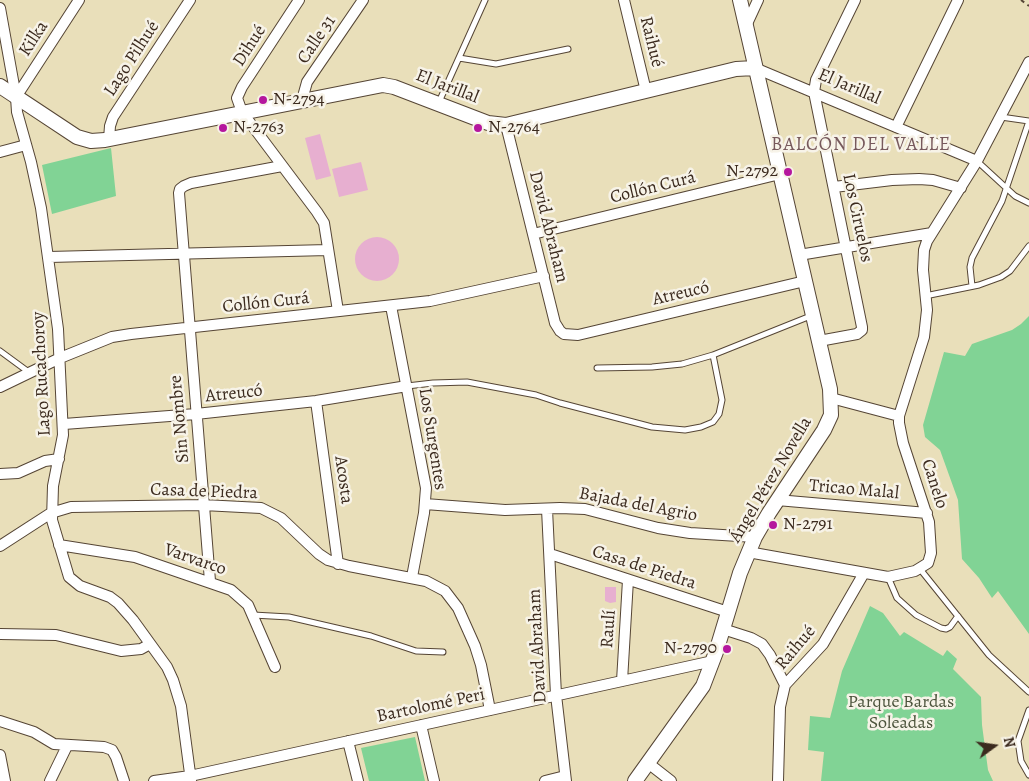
<!DOCTYPE html>
<html>
<head>
<meta charset="utf-8">
<style>
  body { margin:0 }
  #map { position:relative; width:1029px; height:781px; overflow:hidden; background:#e9dfba; font-family:Alegreya,serif }
  canvas { display:block }
  .north { position:absolute; left:969px; top:721px; width:50px; height:50px; -webkit-text-stroke:4px #f7f3e8; paint-order:stroke; rotate:76deg; font-size:14px; font-weight:700; line-height:20px; text-align:center; color:#3b2a1e }
  .north::after { content:''; display:block; margin:auto; width:18px; height:22px; background:#3b2a1e; clip-path:polygon(50% 0,100% 100%,50% 72%,0 100%) }
</style>
</head>
<body>
<div id="map">
<canvas width="1029" height="781"></canvas>
<div class="north">N</div>
</div>
<script>
const ctx = document.querySelector('canvas').getContext('2d');
ctx.lineJoin = 'round';
function fill(path, color) { ctx.fillStyle = color; ctx.fill(path, 'evenodd'); }
const toPath = rows => new Path2D(rows.map(r => 'M' + r).join(''));
function trace(path, color, width, dash) { ctx.strokeStyle = color; ctx.lineWidth = width; ctx.lineCap = dash ? 'butt' : 'round'; ctx.setLineDash(dash || []); ctx.stroke(path); }
function label(font, color, halo, rows, align = 'center') {
  ctx.font = font + ' Alegreya,serif'; ctx.lineWidth = 5; ctx.setLineDash([]); ctx.textBaseline = 'middle'; ctx.strokeStyle = halo; ctx.fillStyle = color; for (const [text, x, y, turn = 0] of rows) {
    ctx.save(); ctx.translate(x, y); ctx.rotate((+turn || 0) * Math.PI / 180); ctx.textAlign = isNaN(turn) ? turn : align; if (halo) ctx.strokeText(text, 0, 0); ctx.fillText(text, 0, 0); ctx.restore();
  }
}
const green = toPath([
  [111,148,116,196,52,214,42,165],
  [1029,316,1029,634,998,591,992,598,979,578,962,559,958,500,940,450,925,437,923,425,944,352,965,356,972,344,1012,330,1021,324],
  [870,606,883,613,900,636,904,632,943,656,947,650,957,659,953,669,981,697,982,725,988,770,993,781,821,781,824,752,808,750,810,716,830,718,842,671],
  [415,737,425,781,369,781,361,748]
]);
const building = toPath([
  [320,134,331,176,316,180,305,138],
  [361,162,368,190,339,197,332,169],
  '355 259a22 22 0 1 1 44 0a22 22 0 1 1-44 0Z',
  [605,587,616,587,616,602,610,603,605,601]
]);
const path = toPath([
  [1021,0,1029,6]
]);
const lane = toPath([
  [459,58,496,64,568,49],
  [439,102,485,0],
  [1001,117,1029,121],
  [977,161,1015,196,1029,203],
  [972,286,970,267,972,258,1002,201,1029,121],
  [925,296,979,285,1001,277,1010,271,1029,246],
  [0,351,30,373],
  [597,368,652,367,682,364,713,355,813,315],
  [407,386,433,383,467,382,536,395,560,403,652,427,685,430,701,427,713,422,719,414,722,400,713,355],
  [920,569,989,655,1029,692],
  [888,577,897,598,916,615,941,628,946,629,950,627,958,616],
  [253,615,289,617,371,636,416,651,443,652],
  [1029,710,1018,741,1021,761,1029,775]
]);
const street = toPath([
  [299,0,242,87,237,98,242,112,317,212,324,223,338,311],
  [624,0,646,91],
  [0,8,16,97,17,112,31,162,41,208,58,329,63,435,53,486,52,520,69,577,80,586,110,597,118,603,133,620,167,667,173,680,181,706,191,781],
  [746,26,758,0],
  [755,68,977,161],
  [16,97,79,0],
  [302,100,307,82,363,0],
  [506,125,555,323,560,331,564,334,578,335,805,281],
  [896,127,958,0],
  [109,139,110,126,113,117,190,0],
  [0,152,26,145],
  [834,187,892,180,919,179,933,180,961,188],
  [533,234,780,174],
  [799,255,932,233],
  [49,257,328,250],
  [391,306,426,488,424,513,412,577],
  [819,341,857,334,862,330,862,327,814,92,816,80,855,0],
  [0,387,60,358,112,337,131,334,430,301,544,276],
  [831,398,899,416],
  [316,401,338,564],
  [64,424,196,414,316,401,407,386],
  [0,474,18,473,45,461,59,459],
  [777,500,927,513],
  [425,504,505,510,560,508,585,509,658,528,690,533,755,537],
  [547,509,556,695,566,781],
  [59,545,135,557,231,590,248,605,275,667],
  [0,546,51,513,71,507,203,505,261,508,281,518,319,554,328,560,349,566,426,581,445,591,458,608,475,646,481,665,490,710],
  [748,552,888,577,915,571,928,563,931,553,929,522,903,443,899,423,899,416,924,337,927,310,923,270,924,250,927,241,977,161,1029,62],
  [550,554,728,612],
  [210,581,179,193,180,189,184,186,191,183,282,166],
  [723,629,751,638,762,644,770,655,785,685],
  [0,634,56,635,121,651,141,649,150,644],
  [622,681,628,580],
  [0,721,34,732,54,744,104,747,112,750,116,757,124,781],
  [421,725,434,781],
  [348,741,358,781],
  [0,755,5,781],
  [648,763,671,781],
  [50,781,67,746],
  [154,781,190,776,713,661],
  [545,781,565,776],
  [778,781,780,707,785,685,823,644,864,573]
]);
const secondary = toPath([
  [0,86,77,137,91,141,105,140,383,85,394,87,488,123,506,125,736,69,755,68],
  [635,781,703,686,716,652,740,573,755,537,769,513,824,430,831,415,830,389,740,0]
]);
const markers = [
  [263,100,5,"#b5179e"],
  [223,128,5,"#b5179e"],
  [478,128,5,"#b5179e"],
  [788,172,5,"#b5179e"],
  [773,525,5,"#b5179e"],
  [727,649,5,"#b5179e"]
];
const streetNames = [
  ["Kilka",34,39,-57],
  ["Calle 31",317,40,-56],
  ["Raihué",651,42,76],
  ["Dihué",250,46,-57],
  ["Lago Pilhué",132,59,-57],
  ["El Jarillal",447,87,21],
  ["El Jarillal",849,87,23],
  ["Collón Curá",653,188,-14],
  ["Los Ciruelos",857,218,78],
  ["David Abraham",548,227,76],
  ["Atreucó",681,294,-13],
  ["Collón Curá",266,303,-6],
  ["Lago Rucachoroy",42,374,-93],
  ["Atreucó",234,394,-6],
  ["Sin Nombre",180,419,-95],
  ["Los Surgentes",432,439,81],
  ["Acosta",343,480,82],
  ["Ángel Pérez Novella",771,480,-59],
  ["Canelo",934,484,72],
  ["Tricao Malal",854,490,5],
  ["Casa de Piedra",204,492,2],
  ["Bajada del Agrio",638,505,11],
  ["Varvarco",195,560,19],
  ["Casa de Piedra",644,568,18],
  ["Raulí",609,629,-86],
  ["David Abraham",538,646,-93],
  ["Raihué",796,648,-50],
  ["Bartolomé Peri",431,706,-12]
];
const poiNames = [
  ["N-2794",273,100],
  ["N-2763",233,128],
  ["N-2764",488,128],
  ["N-2792",778,172,"right"],
  ["N-2791",783,525],
  ["N-2790",717,649,"right"]
];
const parkNames = [
  ["Parque Bardas",901,703],
  ["Soleadas",901,724]
];
const neighbourhoodNames = [
  ["BALCÓN DEL VALLE",861,145]
];
fill(green, '#81d395');
fill(building, '#e7afd0');
trace(lane, '#554535', 7);
trace(street, '#554535', 12);
trace(secondary, '#554535', 16);
trace(path, '#554535', 2, [4, 4]);
trace(lane, '#fff', 5);
trace(street, '#fff', 10);
trace(secondary, '#fff', 14);
for (const [x, y, r, color] of markers) { const dot = new Path2D(); dot.arc(x, y, r, 0, 2 * Math.PI); ctx.fillStyle = color; ctx.fill(dot); trace(dot, '#f7f3e8', 2); }
label('18px', '#3b2a1e', '#f7f3e8', streetNames);
label('18px', '#3b2a1e', '#f7f3e8', poiNames, 'left');
label('18px', '#4c543c', '#f7f3e8', parkNames);
ctx.letterSpacing = '1px';
label('19px', '#77595c', '#f7f3e8', neighbourhoodNames);
ctx.letterSpacing = '0px';
</script>
</body>
</html>
